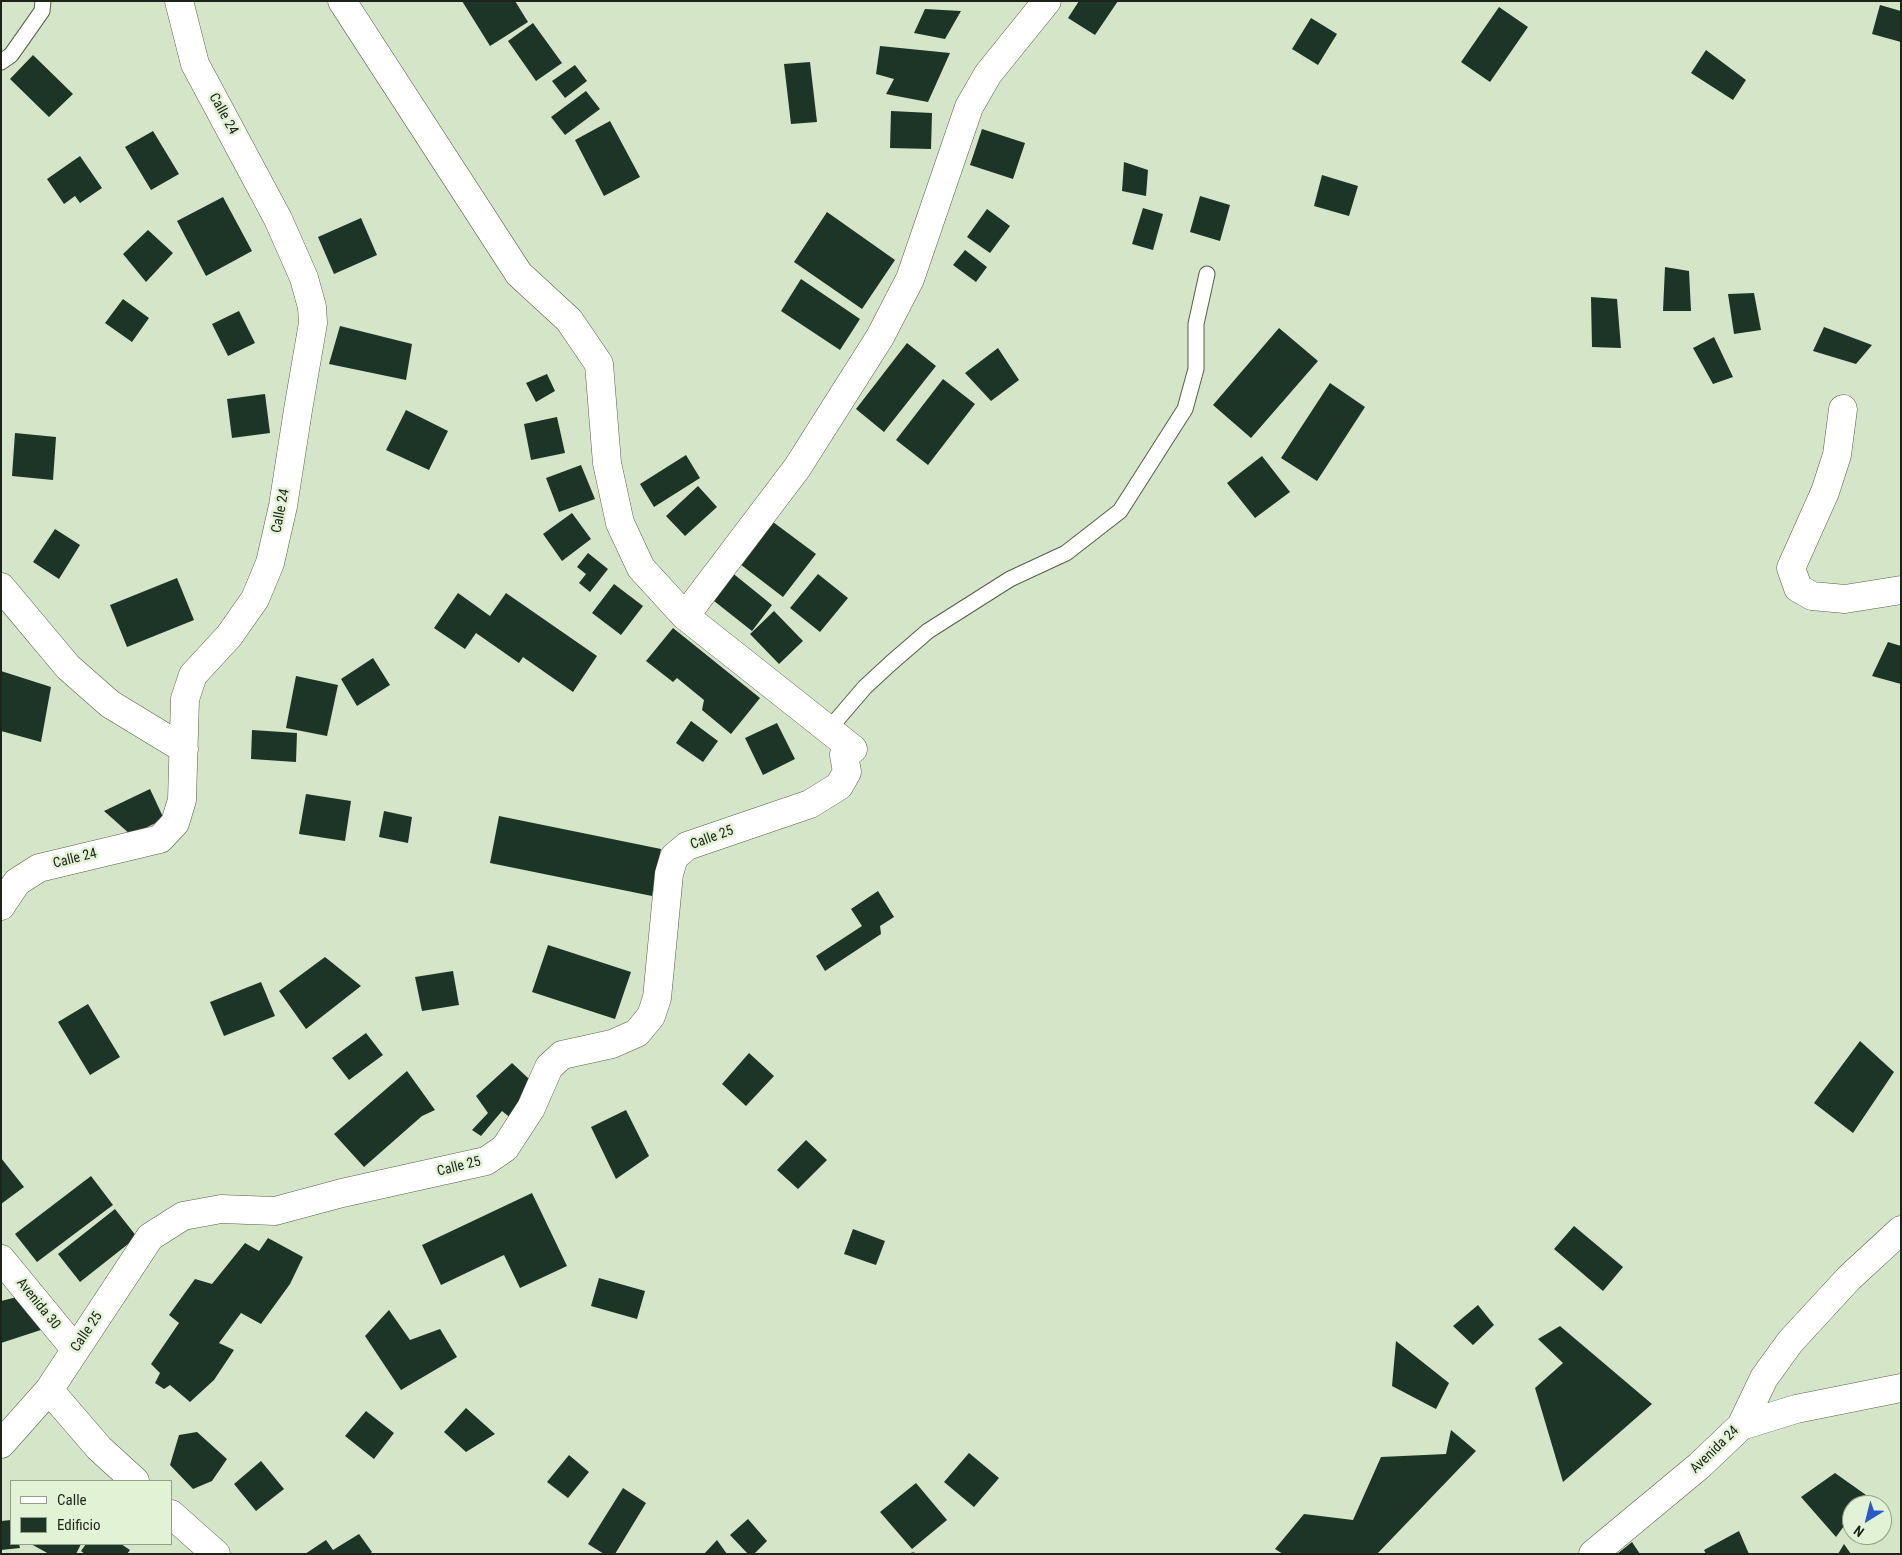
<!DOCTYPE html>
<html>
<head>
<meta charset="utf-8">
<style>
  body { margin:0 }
  #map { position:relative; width:1902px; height:1555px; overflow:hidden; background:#d5e5c8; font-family:"Roboto Condensed",sans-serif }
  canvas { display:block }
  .frame { position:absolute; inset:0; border:2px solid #1d2318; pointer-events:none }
  .legend { position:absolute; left:10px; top:1480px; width:162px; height:65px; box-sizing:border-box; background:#e2f2d5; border:1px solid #939f89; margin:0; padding:6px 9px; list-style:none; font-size:15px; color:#1d2318 }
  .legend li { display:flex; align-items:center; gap:10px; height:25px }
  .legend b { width:25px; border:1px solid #939f89 }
  .north { position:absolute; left:1842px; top:1495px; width:50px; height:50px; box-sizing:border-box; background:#e2f2d5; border:1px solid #939f89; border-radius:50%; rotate:216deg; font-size:14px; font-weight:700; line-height:20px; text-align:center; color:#1d2318 }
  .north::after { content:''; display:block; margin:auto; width:18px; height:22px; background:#2a59c8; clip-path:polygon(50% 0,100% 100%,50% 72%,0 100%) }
</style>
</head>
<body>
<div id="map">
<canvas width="1902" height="1555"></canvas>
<div class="frame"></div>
<ul class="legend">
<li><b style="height:6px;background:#fff"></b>Calle</li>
<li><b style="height:14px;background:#1c3526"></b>Edificio</li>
</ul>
<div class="north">N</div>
</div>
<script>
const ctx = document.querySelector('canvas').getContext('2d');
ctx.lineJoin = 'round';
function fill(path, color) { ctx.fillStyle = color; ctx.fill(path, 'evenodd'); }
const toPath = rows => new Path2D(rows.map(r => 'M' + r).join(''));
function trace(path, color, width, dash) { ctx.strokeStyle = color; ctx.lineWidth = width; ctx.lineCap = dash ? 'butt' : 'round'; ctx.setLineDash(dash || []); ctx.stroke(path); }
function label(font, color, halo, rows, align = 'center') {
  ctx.font = font + ' "Roboto Condensed",sans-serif'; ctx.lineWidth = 5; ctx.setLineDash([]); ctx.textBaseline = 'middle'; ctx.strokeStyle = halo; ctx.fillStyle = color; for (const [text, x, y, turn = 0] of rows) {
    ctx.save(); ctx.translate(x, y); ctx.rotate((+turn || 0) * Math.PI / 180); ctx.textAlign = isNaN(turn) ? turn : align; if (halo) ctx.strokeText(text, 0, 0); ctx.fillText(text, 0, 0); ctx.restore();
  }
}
const building = toPath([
  [462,1,515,1,528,22,490,46],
  [1079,1,1118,1,1095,35,1068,18],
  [1880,5,1901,11,1901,42,1872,34],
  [1499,7,1528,27,1490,82,1461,62],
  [925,9,961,11,945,39,914,33],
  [1311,18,1337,34,1318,65,1292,49],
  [533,23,562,63,536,81,508,41],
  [880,46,950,53,928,102,886,94,894,79,876,74],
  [1706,50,1746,80,1733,100,1691,73],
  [33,55,73,94,49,117,10,79],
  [810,62,817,122,791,124,784,64],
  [575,65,587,81,565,98,552,81],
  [586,91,600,109,565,135,551,117],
  [891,111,932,113,931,149,890,148],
  [610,121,640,177,604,196,575,140],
  [982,129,1025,143,1013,179,970,165],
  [153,131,179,174,151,190,125,147],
  [80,156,102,188,80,203,75,196,64,204,47,179],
  [1124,162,1148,170,1146,196,1122,191],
  [1322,175,1358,186,1349,216,1314,206],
  [1200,196,1230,205,1220,241,1190,232],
  [223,197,252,251,206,276,177,221],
  [1143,208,1163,214,1153,250,1132,244],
  [987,209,1010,226,990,253,967,237],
  [827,212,895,260,862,309,794,262],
  [361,218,377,255,334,274,318,237],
  [148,230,173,253,146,282,123,254],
  [965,250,987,267,976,282,953,265],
  [1665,267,1689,271,1691,311,1663,311],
  [801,279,860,319,840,350,781,311],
  [1754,293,1761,330,1734,334,1728,294],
  [1591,297,1617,299,1621,348,1592,347],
  [123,299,149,318,132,342,105,323],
  [239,311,255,343,228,356,212,324],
  [340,326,412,344,406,380,329,364],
  [1824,327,1872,345,1856,364,1813,351],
  [1279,328,1318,361,1251,438,1213,405],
  [1714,337,1733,377,1713,384,1693,348],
  [907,343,936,366,884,432,856,409],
  [998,348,1019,380,991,401,965,373],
  [547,374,555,391,536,402,526,383],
  [943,379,975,404,928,465,896,440],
  [1330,383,1365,407,1317,481,1281,458],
  [265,394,270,433,232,438,227,399],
  [406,410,448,431,429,470,386,450],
  [557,417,565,453,531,460,524,424],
  [15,433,56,437,53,480,12,476],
  [686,455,700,478,654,507,640,484],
  [1262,456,1290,492,1255,518,1227,483],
  [581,465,595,499,559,512,546,478],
  [698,486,717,507,685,536,666,516],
  [572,513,591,539,562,561,543,534],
  [773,522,816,554,783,597,740,564],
  [55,529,80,545,59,579,33,562],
  [588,553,608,569,590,592,579,583,586,574,577,567],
  [730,571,772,605,752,631,709,597],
  [818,574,848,598,820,632,790,608],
  [177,578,194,620,127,647,110,605],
  [614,584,643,606,621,635,592,613],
  [458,593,490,616,506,593,597,656,573,692,523,657,519,663,476,633,465,649,434,628],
  [774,611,803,641,779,664,750,634],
  [673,628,760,698,731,734,702,710,704,700,677,678,673,682,646,661],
  [1888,642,1901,646,1901,684,1872,676],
  [373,658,390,685,357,706,341,679],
  [1,671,51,687,41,742,1,731],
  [296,676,338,685,327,736,286,728],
  [691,721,718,741,703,762,676,743],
  [777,723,795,759,763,775,745,738],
  [252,730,297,733,296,762,251,759],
  [150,789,164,819,131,835,104,811],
  [306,794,351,801,345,841,299,834],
  [384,811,412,817,408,843,379,837],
  [499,816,661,849,652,896,490,863],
  [878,891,894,917,880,926,881,934,825,971,816,956,862,926,851,909],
  [548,945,631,972,615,1019,532,992],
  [325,957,361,986,306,1029,279,991],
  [453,971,459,1005,422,1011,415,977],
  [261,982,275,1016,224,1036,210,1002],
  [88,1004,120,1057,90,1075,58,1022],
  [366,1033,383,1055,349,1080,332,1058],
  [1860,1041,1894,1072,1853,1133,1814,1103],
  [749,1053,774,1076,746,1106,722,1084],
  [512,1063,542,1091,517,1123,502,1111,481,1136,472,1130,488,1113,476,1096],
  [407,1071,435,1110,422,1116,364,1167,334,1134],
  [626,1110,649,1156,616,1179,591,1127],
  [806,1140,827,1160,798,1189,777,1170],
  [1,1158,24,1187,1,1204],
  [91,1176,113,1205,37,1262,15,1234],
  [532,1193,567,1266,520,1288,504,1255,441,1285,422,1245],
  [115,1209,137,1237,80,1282,58,1254],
  [1574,1226,1623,1267,1603,1291,1554,1249],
  [853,1229,885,1241,876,1265,844,1254],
  [268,1238,303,1257,290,1284,261,1324,241,1313,219,1343,234,1350,214,1380,190,1402,170,1385,164,1389,155,1383,160,1373,151,1364,179,1323,169,1315,195,1279,212,1284,245,1243,259,1251],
  [599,1278,645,1291,637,1319,591,1306],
  [29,1294,50,1327,1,1343,1,1301],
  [1478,1305,1494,1325,1473,1345,1453,1326],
  [389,1310,410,1340,440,1329,457,1357,401,1390,365,1336],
  [1560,1326,1652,1404,1563,1482,1535,1388,1563,1363,1538,1339],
  [1396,1341,1449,1383,1436,1409,1392,1386],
  [466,1408,495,1434,466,1452,444,1432],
  [366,1411,394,1433,374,1459,345,1436],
  [1451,1430,1476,1451,1377,1554,1283,1554,1275,1549,1304,1514,1353,1520,1381,1457,1446,1454],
  [197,1432,227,1459,212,1481,193,1489,170,1465,179,1435],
  [969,1453,999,1478,974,1507,944,1482],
  [569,1455,589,1472,568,1498,547,1482],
  [261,1461,284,1489,256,1511,234,1484],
  [1835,1473,1866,1495,1859,1505,1852,1505,1852,1515,1836,1537,1801,1497],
  [916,1483,947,1520,912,1549,880,1512],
  [623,1488,646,1503,615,1554,604,1554,588,1544],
  [748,1519,767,1541,754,1554,748,1554,730,1535],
  [11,1520,11,1544,19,1544,20,1548,1,1550,1,1521],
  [1739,1531,1749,1554,1706,1554,1704,1550],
  [359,1534,372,1552,370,1554,305,1554,326,1540,333,1550],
  [717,1540,727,1554,704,1554],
  [1632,1542,1640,1554,1617,1554],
  [31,1544,81,1544,76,1554,49,1554],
  [86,1544,121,1544,130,1550,127,1554,85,1554,81,1551],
  [1844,1544,1851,1554,1838,1554]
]);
const path = toPath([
  [913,1552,913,1554]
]);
const lane = toPath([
  [1,62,11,55,42,11,43,1],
  [829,729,865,687,891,663,928,631,1010,579,1066,553,1120,511,1185,409,1196,369,1196,324,1207,274]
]);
const street = toPath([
  [1843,409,1837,455,1825,492,1791,568,1798,588,1812,596,1845,599,1901,590],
  [1,587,68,667,110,704,184,749],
  [685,616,797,468,880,337,910,279,969,107,988,74,1047,1],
  [1,906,17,882,39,868,160,839,175,823,182,800,185,699,193,675,229,636,255,599,270,563,283,506,298,410,313,323,312,307,304,278,278,219,195,64,179,1],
  [1,1259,75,1349],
  [49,1390,99,1448,135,1481],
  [1741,1426,1796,1409,1901,1388],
  [1,1444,49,1390,150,1237,183,1216,221,1209,275,1211,342,1193,486,1161,505,1148,531,1108,549,1067,562,1055,612,1044,637,1033,651,1016,657,998,669,874,674,857,687,846,810,804,839,786,847,772,844,755,853,749,685,616,641,568,620,523,607,463,599,364,569,320,519,274,342,1],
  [171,1514,216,1554],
  [1593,1554,1699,1466,1741,1426,1764,1378,1790,1342,1849,1278,1901,1230]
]);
const streetNames = [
  ["Calle 24",223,114,61],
  ["Calle 24",281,511,-79],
  ["Calle 25",712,838,-20],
  ["Calle 24",75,859,-14],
  ["Calle 25",459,1167,-14],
  ["Avenida 30",38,1304,51],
  ["Calle 25",87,1332,-56],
  ["Avenida 24",1715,1450,-44]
];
fill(building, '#1c3526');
trace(lane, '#546148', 17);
trace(street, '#546148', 29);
trace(path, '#7d8874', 3, [4, 2.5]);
trace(lane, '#fff', 15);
trace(street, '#fff', 28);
label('14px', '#1d2318', '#e2f2d5', streetNames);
</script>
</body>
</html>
